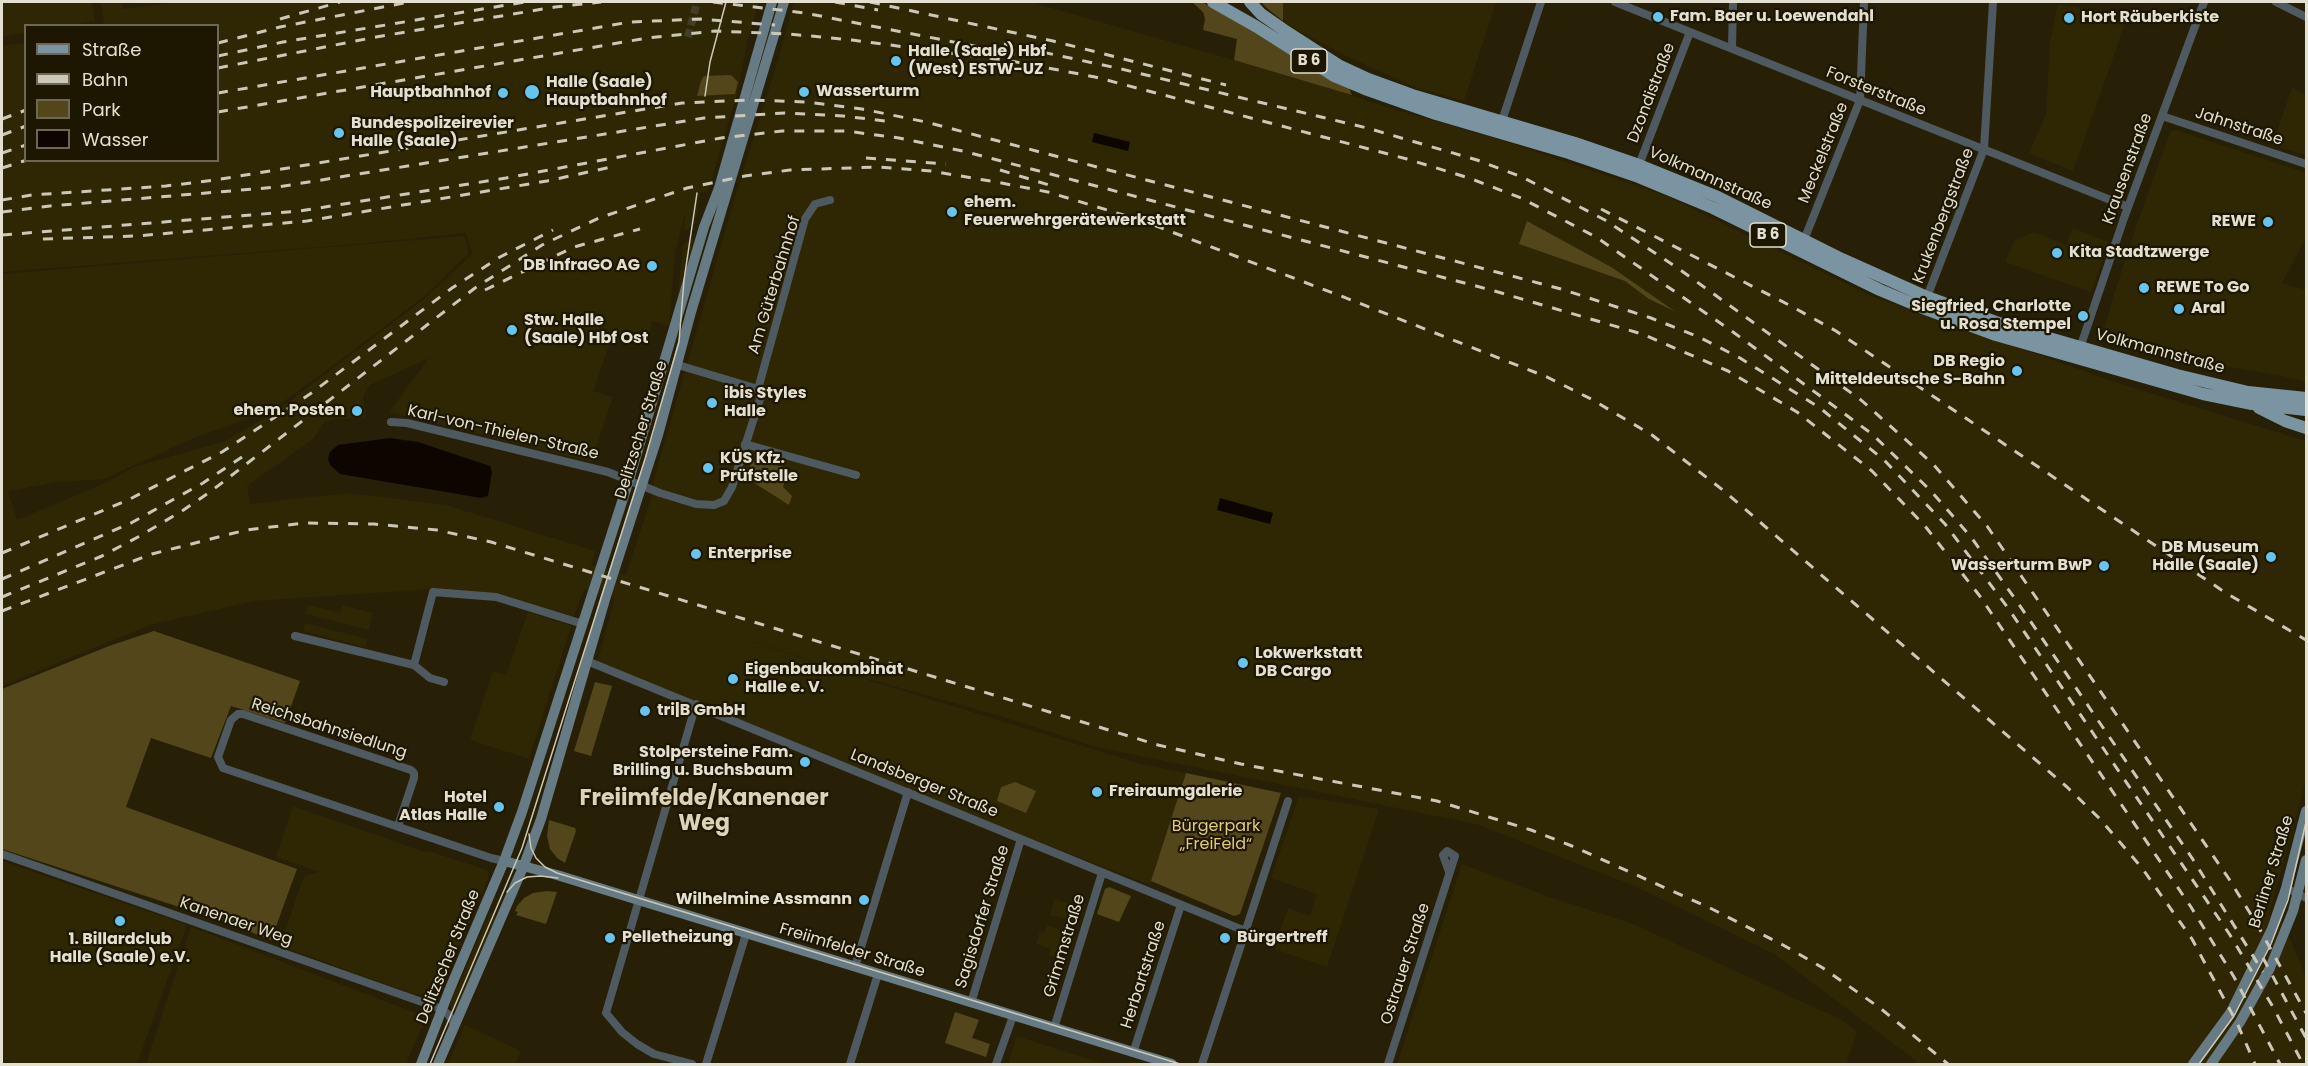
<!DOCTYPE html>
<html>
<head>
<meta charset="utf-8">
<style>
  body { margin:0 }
  #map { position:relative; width:2308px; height:1066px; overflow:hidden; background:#272007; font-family:Poppins,sans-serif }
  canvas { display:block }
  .frame { position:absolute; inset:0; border:3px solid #e4e0d1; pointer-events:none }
  .legend { position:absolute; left:24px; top:24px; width:195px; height:138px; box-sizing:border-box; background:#1d1701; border:2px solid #6d6754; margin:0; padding:8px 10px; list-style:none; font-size:18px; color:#e4e0d1 }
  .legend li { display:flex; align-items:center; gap:12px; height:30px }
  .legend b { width:30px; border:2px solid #6d6754 }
</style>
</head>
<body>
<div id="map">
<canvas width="2308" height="1066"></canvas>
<div class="frame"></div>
<ul class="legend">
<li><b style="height:8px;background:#7b94a1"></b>Straße</li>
<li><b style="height:8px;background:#ccc8b8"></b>Bahn</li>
<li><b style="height:16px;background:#52461a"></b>Park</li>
<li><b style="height:16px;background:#0d0600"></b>Wasser</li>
</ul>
</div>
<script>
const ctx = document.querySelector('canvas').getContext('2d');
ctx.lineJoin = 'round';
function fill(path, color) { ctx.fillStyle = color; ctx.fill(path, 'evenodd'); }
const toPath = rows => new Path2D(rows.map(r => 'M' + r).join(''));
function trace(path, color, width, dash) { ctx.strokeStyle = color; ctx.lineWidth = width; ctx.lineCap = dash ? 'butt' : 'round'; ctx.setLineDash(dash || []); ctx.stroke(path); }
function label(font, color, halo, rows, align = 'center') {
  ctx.font = font + ' Poppins,sans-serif'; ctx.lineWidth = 4.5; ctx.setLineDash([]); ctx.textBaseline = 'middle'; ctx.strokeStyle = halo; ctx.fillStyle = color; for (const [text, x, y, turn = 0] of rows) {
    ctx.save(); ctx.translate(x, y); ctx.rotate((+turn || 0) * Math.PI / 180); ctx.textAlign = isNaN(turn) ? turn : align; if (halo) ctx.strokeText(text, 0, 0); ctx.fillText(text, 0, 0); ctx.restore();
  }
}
const built = toPath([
  [2,2,92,2,95,21,70,25,26,26,25,33,2,37],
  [101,2,122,2,123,9,177,2,759,2,748,38,737,94,708,191,700,192,695,224,691,224,688,229,684,229,686,210,675,253,669,326,652,321,649,336,642,330,631,343,612,337,593,391,613,397,591,462,389,412,429,358,370,385,363,396,366,417,325,421,313,439,247,486,250,504,349,493,446,505,595,551,591,565,626,575,651,499,654,479,735,197,779,57,794,2,1031,2,1234,60,1260,62,1370,102,1504,141,1669,197,1871,296,2121,384,2306,441,2306,781,2269,914,2282,920,2306,976,2306,1064,1920,1064,1774,954,1637,887,1476,824,1096,747,1001,716,868,679,672,615,868,680,1141,764,1186,773,1150,885,901,788,597,663,615,598,584,589,573,619,499,595,432,589,254,601,150,625,2,686,2,274,464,236,469,253,426,295,342,359,269,412,196,437,104,479,59,482,8,491,17,520,107,482,134,467,225,441,278,410,424,299,472,254,466,233,356,244,2,272,2,46,25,43,26,160,218,160,218,26,104,25],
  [1267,2,1496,2,1464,101,1417,88,1344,55,1288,25],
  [2058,4,2121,15,2120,20,2126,21,2073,171,2029,153,2046,114,2050,42],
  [2292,88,2306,94,2306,155,2272,145],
  [2176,130,2306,173,2306,238,2282,283,2306,290,2306,382,2282,376,2189,360,2138,353,2103,339,2103,332,2116,288,2138,221,2170,132],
  [2073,228,2109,242,2091,292,2005,262,2014,241,2034,232,2066,245],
  [694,237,688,276,676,313,683,245],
  [308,605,340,613,342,605,373,613,369,630,306,614],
  [528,612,571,626,529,759,470,740,493,671,506,675],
  [305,623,367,639,365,647,303,631],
  [1299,796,1379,809,1327,967,1274,949,1288,908,1310,916,1317,894,1271,878],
  [293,806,428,853,429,851,487,870,489,876,436,998,411,993,344,969,292,950,281,942,304,876,320,872,276,857],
  [2,861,187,925,137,1064,15,1064,2,1059],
  [1462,864,1552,898,1631,923,1842,1020,1857,1031,1846,1064,1397,1064],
  [1055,899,1081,907,1076,922,1050,915],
  [490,912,497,915,456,1012,448,1001,454,986,458,987],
  [1047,925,1073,934,1064,960,1049,955,1051,949,1036,944,1040,931,1044,933],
  [191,927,426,1017,406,1064,146,1064],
  [465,1025,521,1051,515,1064,448,1064],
  [1017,1036,1085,1058,1105,1064,1008,1064]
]);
const green = toPath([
  [1192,2,1202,2,1252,29,1349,88,1352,95,1234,60,1237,39,1203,30,1205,19,1203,12],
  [1261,2,1283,2,1283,21,1268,9],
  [731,75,738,82,735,94,697,96,701,81,704,76],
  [1527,221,1611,267,1676,312,1649,299,1625,281,1519,244],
  [752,459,788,468,783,487,792,496,789,505,748,479,747,477],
  [154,631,300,681,285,723,231,706,211,758,151,738,126,807,297,869,271,940,225,922,2,849,2,689,109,646],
  [595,682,612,686,591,756,574,751],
  [1186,773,1281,793,1240,914,1234,916,1151,881],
  [1015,782,1036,791,1026,813,997,801,1001,787],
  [549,820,575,828,576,831,565,863,557,858,550,849,547,836],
  [1109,887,1131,896,1119,922,1097,914,1105,889],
  [547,891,557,892,546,924,516,915,518,912,515,911,517,906,524,898,533,893],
  [955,1012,979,1020,972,1038,990,1044,986,1057,945,1043]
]);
const water = toPath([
  [1094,133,1130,142,1128,151,1092,142],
  [390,438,418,442,490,466,492,472,488,496,481,498,340,474,330,465,328,459,330,452,338,445],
  [1220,498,1273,513,1270,524,1217,510]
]);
const streetTunnel = toPath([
  [688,37,697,2]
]);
const street = toPath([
  [1615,2,2128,207],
  [2276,2,2306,17],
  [1732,48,1733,2],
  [2162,116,2306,164],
  [1502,121,1541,2],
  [1639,165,1690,32],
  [1804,240,1860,100,1864,2],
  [1927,297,1984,149,1993,2],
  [2080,348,2124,218,2204,2],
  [678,365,758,389],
  [391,422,407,423,608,472,660,493,696,504,714,505,724,501,732,487,760,399,758,389,805,219,815,204,830,200],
  [745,444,856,475],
  [295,636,414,665,430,678,444,682],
  [587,661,1250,933],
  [414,665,433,592,496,597,583,624],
  [398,826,414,778,414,773,411,770,243,714,238,714,231,720,218,757,223,768,491,858,504,861],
  [2,854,439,1008,448,1014,455,1025],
  [2286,888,2306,898],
  [855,967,908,792],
  [971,1003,1021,839],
  [1054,1028,1102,873],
  [1133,1053,1181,905],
  [692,1064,654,1054,637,1044,622,1032,606,1013,696,704],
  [706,1064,746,934],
  [850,1064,878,974],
  [996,1064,1013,1016],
  [1202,1064,1288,801],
  [1388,1064,1455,856,1447,851,1443,855,1449,872]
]);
const secondary = toPath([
  [504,861,557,875,1172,1064],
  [421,1064,449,991,504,861,522,812,629,480,704,227,719,188,772,2],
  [438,1064,524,865,541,819,606,596,658,435,691,312,784,2],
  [2193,1064,2231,1012,2272,929,2286,888,2306,811],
  [2211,1064,2240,1022,2270,968,2293,911,2306,860]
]);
const primary = toPath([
  [1213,2,1257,27,1334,76,1365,89,1436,114,1569,153,1636,176,1713,208,1880,290,1923,308,1996,335,2203,394,2252,404,2306,410],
  [1250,2,1261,14,1284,30,1340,66,1368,79,1412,95,1575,143,1639,165,1718,197,1842,259,1927,297,2004,325,2177,375,2248,392,2306,398],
  [2259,408,2285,421,2306,428]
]);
const tram = toPath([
  [705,96,710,62,726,2],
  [529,834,531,848,536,858,545,867,557,873,1180,1064],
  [507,892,515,883,527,877,540,876,558,878],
  [430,1064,522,848,645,459,679,342,684,280,697,193],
  [2199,1064,2234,1016,2271,944,2288,900,2306,822]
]);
const rail = toPath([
  [713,2,805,13,1015,54],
  [835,2,878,10],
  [870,2,1053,41,1226,85],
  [280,19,340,2],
  [218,43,280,27,409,2],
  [1004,44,1117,68,1367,128,1477,160,1522,177,1605,220,1679,269,1861,400,1933,464,1987,526,2229,879,2258,926,2306,1013],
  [218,56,283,42,525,2],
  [218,68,376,37,555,7,601,2],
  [218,93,630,22,700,19,775,25],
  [218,112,647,38,715,31,789,34,852,40,1011,61,1095,77,1407,159,1469,178,1521,198,1596,237,1733,332,1872,434,1931,491,1971,537,2018,603,2192,858,2263,972],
  [2,119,26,110],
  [2,135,26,126],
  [2,153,26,145],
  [866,158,946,164],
  [2,168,27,160],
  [1000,170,1049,185],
  [2,200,32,195,166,186,215,180,682,103,750,100,807,102,862,109,926,122,1561,289,1651,318,1699,337,1740,358,1820,408,1884,460,1945,524,2008,608,2230,935,2273,1007,2303,1064],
  [1601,209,1789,305,1836,331,2226,593,2306,640],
  [2,212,50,206,278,187,704,118,785,113,843,116,885,121],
  [2,235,300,211,506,178,721,138,782,131,846,131,899,138,963,151,1491,290,1642,334,1728,371,1797,412,1872,471,1925,526,1979,595,2191,907,2234,977,2280,1064],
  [43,239,136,236,307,221,547,181,616,166],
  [485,290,574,247,640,229],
  [2,553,128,500,222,452,310,394,452,288,500,257,553,230],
  [2,579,131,523,203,483,242,457],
  [2,597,102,556,138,537,182,511,210,492,475,288,542,245,599,218,687,188,745,176,790,170,877,167,931,171,996,182,1048,192,1140,220,1341,296,1547,377,1591,399,1652,435,1724,491,2067,787,2100,819,2142,868,2192,939,2237,1023,2255,1064],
  [2,611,152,554,246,530,305,523,374,524,437,530,491,542,1158,745,1241,764,1437,801,1531,830,1572,846,1710,908,1783,945,1823,968,1880,1008,1948,1064],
  [2263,958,2306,1038]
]);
const markers = [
  [1658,17,6,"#66c4ef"],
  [2069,18,6,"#66c4ef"],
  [896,61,6,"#66c4ef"],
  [532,92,8,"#66c4ef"],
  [804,92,6,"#66c4ef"],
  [503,93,6,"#66c4ef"],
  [339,133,6,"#66c4ef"],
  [952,212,6,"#66c4ef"],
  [2268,222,6,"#66c4ef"],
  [2057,253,6,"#66c4ef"],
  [652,266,6,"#66c4ef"],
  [2144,288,6,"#66c4ef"],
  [2179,309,6,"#66c4ef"],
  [2083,316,6,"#66c4ef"],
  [512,330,6,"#66c4ef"],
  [2017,371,6,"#66c4ef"],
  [712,403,6,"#66c4ef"],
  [357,411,6,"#66c4ef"],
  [708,468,6,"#66c4ef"],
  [696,554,6,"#66c4ef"],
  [2271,557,6,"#66c4ef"],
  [2104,566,6,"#66c4ef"],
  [1243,663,6,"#66c4ef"],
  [733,679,6,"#66c4ef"],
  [645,711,6,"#66c4ef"],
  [805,762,6,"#66c4ef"],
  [1097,792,6,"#66c4ef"],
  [499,807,6,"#66c4ef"],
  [864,900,6,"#66c4ef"],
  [120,921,6,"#66c4ef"],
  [610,938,6,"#66c4ef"],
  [1225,938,6,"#66c4ef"]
];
const shields = [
  [1309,61,36],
  [1768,235,36]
];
const shieldNames = [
  ["B 6",1309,61],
  ["B 6",1768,235]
];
const poiNames = [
  ["Fam. Baer u. Loewendahl",1670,17],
  ["Hort Räuberkiste",2081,18],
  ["Halle (Saale) Hbf",908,52],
  ["(West) ESTW-UZ",908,70],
  ["Halle (Saale)",546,83],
  ["Hauptbahnhof",546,101],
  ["Wasserturm",816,92],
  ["Hauptbahnhof",491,93,"right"],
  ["Bundespolizeirevier",351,124],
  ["Halle (Saale)",351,142],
  ["ehem.",964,203],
  ["Feuerwehrgerätewerkstatt",964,221],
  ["REWE",2256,222,"right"],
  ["Kita Stadtzwerge",2069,253],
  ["DB InfraGO AG",640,266,"right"],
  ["REWE To Go",2156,288],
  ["Siegfried, Charlotte",2071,307,"right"],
  ["u. Rosa Stempel",2071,325,"right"],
  ["Aral",2191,309],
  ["Stw. Halle",524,321],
  ["(Saale) Hbf Ost",524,339],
  ["DB Regio",2005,362,"right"],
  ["Mitteldeutsche S-Bahn",2005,380,"right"],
  ["ibis Styles",724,394],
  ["Halle",724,412],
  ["ehem. Posten",345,411,"right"],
  ["KÜS Kfz.",720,459],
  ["Prüfstelle",720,477],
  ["DB Museum",2259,548,"right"],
  ["Halle (Saale)",2259,566,"right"],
  ["Enterprise",708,554],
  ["Wasserturm BwP",2092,566,"right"],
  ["Lokwerkstatt",1255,654],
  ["DB Cargo",1255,672],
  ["Eigenbaukombinat",745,670],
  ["Halle e. V.",745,688],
  ["tri|B GmbH",657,711],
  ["Stolpersteine Fam.",793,753,"right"],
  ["Brilling u. Buchsbaum",793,771,"right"],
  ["Freiraumgalerie",1109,792],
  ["Hotel",487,798,"right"],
  ["Atlas Halle",487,816,"right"],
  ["Wilhelmine Assmann",852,900,"right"],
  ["Pelletheizung",622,938],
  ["Bürgertreff",1237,938],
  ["1. Billardclub",120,940,"center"],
  ["Halle (Saale) e.V.",120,958,"center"]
];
const streetNames = [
  ["Forsterstraße",1876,92,22],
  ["Dzondistraße",1652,93,-69],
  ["Jahnstraße",2239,127,18],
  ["Meckelstraße",1824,153,-68],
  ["Krausenstraße",2128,169,-70],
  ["Volkmannstraße",1710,179,24],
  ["Krukenbergstraße",1944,216,-69],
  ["Am Güterbahnhof",775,285,-73],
  ["Volkmannstraße",2160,352,15],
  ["Delitzscher Straße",642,430,-73],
  ["Karl-von-Thielen-Straße",503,433,13],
  ["Reichsbahnsiedlung",329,729,18],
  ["Landsberger Straße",924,784,22],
  ["Berliner Straße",2272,872,-73],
  ["Sagisdorfer Straße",983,917,-73],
  ["Kanenaer Weg",236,922,19],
  ["Grimmstraße",1065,946,-73],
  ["Freiimfelder Straße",852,951,17],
  ["Delitzscher Straße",449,957,-68],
  ["Ostrauer Straße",1406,964,-72],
  ["Herbartstraße",1144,975,-72]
];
const parkNames = [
  ["Bürgerpark",1216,827],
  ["„FreiFeld“",1216,845]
];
const districtNames = [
  ["Freiimfelde/Kanenaer",704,799],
  ["Weg",704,824]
];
fill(built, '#2f2604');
fill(green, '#52461a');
fill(water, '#0d0600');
trace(streetTunnel, '#433d25', 8, [8, 4]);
trace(street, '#4e5a60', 8);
trace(secondary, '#677b85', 10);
trace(primary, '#7b94a1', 12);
trace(tram, '#ccc8b8', 1.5);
trace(rail, '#ccc8b8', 3, [10, 10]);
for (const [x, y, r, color] of markers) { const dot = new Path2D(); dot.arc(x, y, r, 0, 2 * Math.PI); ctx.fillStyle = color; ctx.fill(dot); trace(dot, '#1d1701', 2); }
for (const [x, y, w] of shields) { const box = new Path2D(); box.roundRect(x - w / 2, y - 12, w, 24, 4.5); ctx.fillStyle = '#1d1701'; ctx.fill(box); trace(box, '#e4e0d1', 1.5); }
label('bold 15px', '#e4e0d1', null, shieldNames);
label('bold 16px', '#e4e0d1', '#1d1701', poiNames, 'left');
label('16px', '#e4e0d1', '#1d1701', streetNames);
label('16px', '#e1ca78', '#1d1701', parkNames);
label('bold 22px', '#ddd4b7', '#1d1701', districtNames);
</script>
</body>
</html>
